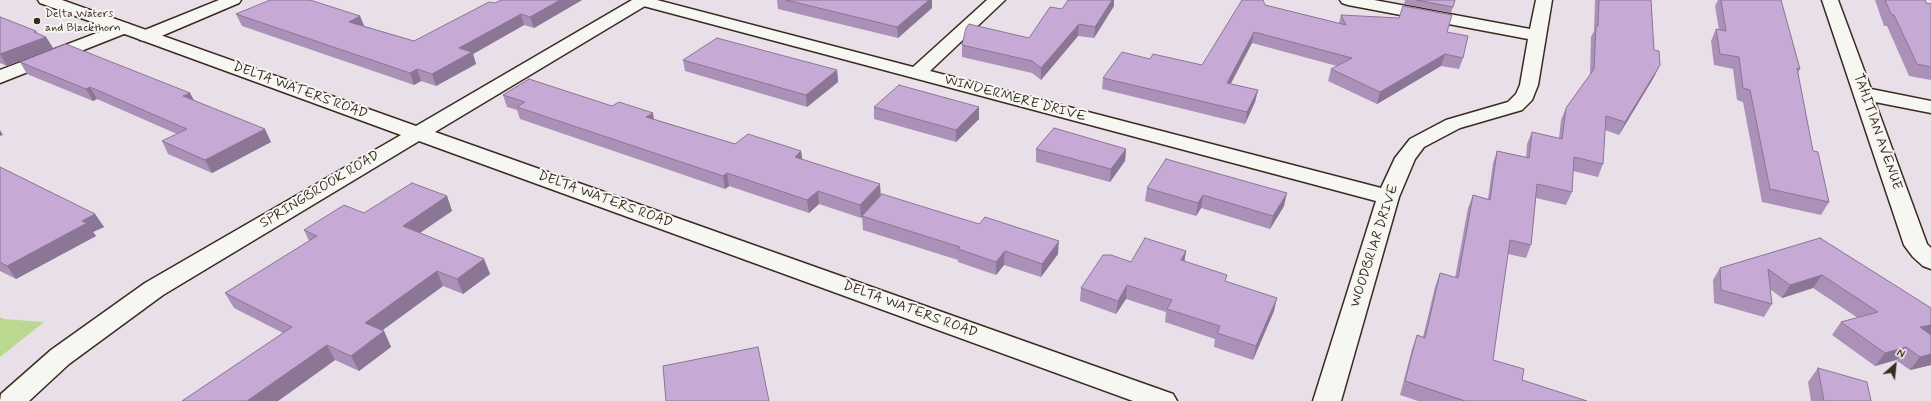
<!DOCTYPE html>
<html>
<head>
<meta charset="utf-8">
<style>
  body { margin:0 }
  #map { position:relative; width:1931px; height:401px; overflow:hidden; background:#e8dfe9; font-family:Mynerve,sans-serif }
  canvas { display:block }
  .north { position:absolute; left:1875px; top:345px; width:40px; height:40px; -webkit-text-stroke:3px #f6f6f2; paint-order:stroke; rotate:27deg; font-size:11px; font-weight:700; line-height:16px; text-align:center; color:#3b2a1e }
  .north::after { content:''; display:block; margin:auto; width:14px; height:18px; background:#3b2a1e; clip-path:polygon(50% 0,100% 100%,50% 72%,0 100%) }
</style>
</head>
<body>
<div id="map">
<canvas width="1931" height="401"></canvas>
<div class="north">N</div>
</div>
<script>
const ctx = document.querySelector('canvas').getContext('2d');
ctx.lineJoin = 'round';
function fill(path, color) { ctx.fillStyle = color; ctx.fill(path, 'evenodd'); }
const toPath = rows => new Path2D(rows.map(r => 'M' + r).join(''));
function trace(path, color, width, dash) { ctx.strokeStyle = color; ctx.lineWidth = width; ctx.lineCap = dash ? 'butt' : 'round'; ctx.setLineDash(dash || []); ctx.stroke(path); }
function label(font, color, halo, rows, align = 'center') {
  ctx.font = font + ' Mynerve,sans-serif'; ctx.lineWidth = 4; ctx.setLineDash([]); ctx.textBaseline = 'middle'; ctx.strokeStyle = halo; ctx.fillStyle = color; for (const [text, x, y, turn = 0] of rows) {
    ctx.save(); ctx.translate(x, y); ctx.rotate((+turn || 0) * Math.PI / 180); ctx.textAlign = isNaN(turn) ? turn : align; if (halo) ctx.strokeText(text, 0, 0); ctx.fillText(text, 0, 0); ctx.restore();
  }
}
const green = toPath([
  [0,317,4,319,44,322,0,357]
]);
const street = toPath([
  [219,0,241,0,239,3,152,40,146,41,140,40,137,36,140,32,219,0],
  [634,0,657,0,913,67,987,0,1005,0,930,71,1381,188,1395,158,1410,139,1446,120,1508,102,1516,94,1520,85,1528,39,1348,5,1342,3,1340,0,1374,0,1530,29,1536,0,1552,0,1538,85,1532,100,1522,110,1460,128,1424,147,1415,159,1399,197,1341,401,1313,401,1376,201,636,4,634,0],
  [1822,0,1838,0,1871,89,1931,101,1931,113,1875,102,1927,244,1931,248,1931,269,1923,266,1913,257,1904,245,1822,0],
  [123,23,129,24,132,28,129,32,0,83,0,70,123,23]
]);
const secondary = toPath([
  [38,0,62,0,416,126,632,0,652,0,650,3,435,132,1173,394,1177,401,1133,401,419,141,163,295,69,364,29,401,0,401,1,394,51,350,145,283,401,135,40,3,38,0]
]);
const wall = toPath([
  [582,0,534,28,524,25,473,54,476,64,436,86,421,81,414,85,242,26,236,14,360,16,364,26,414,41,495,3],
  [777,0,932,0,932,8,898,38,778,9],
  [1405,0,1455,0,1451,13,1404,4],
  [1595,0,1651,0,1654,77,1619,135,1605,130,1603,164,1598,177,1573,171,1572,192,1566,205,1536,198,1531,245,1526,258,1508,254,1493,360,1522,380,1587,401,1418,401,1400,395,1412,349,1417,335,1423,337,1435,287,1440,273,1455,278,1468,208,1473,195,1488,199,1493,163,1497,151,1526,157,1527,144,1532,132,1559,138,1561,120,1566,108,1590,75,1591,37,1594,31],
  [1718,0,1781,0,1800,69,1798,73,1813,151,1829,202,1821,215,1762,202,1743,102,1737,100,1733,69,1714,65,1711,41,1716,29,1719,30,1715,6],
  [1875,0,1925,0,1926,3,1931,4,1931,80,1909,76,1887,26,1884,26],
  [1265,5,1339,23,1341,15,1447,32,1463,58,1459,69,1441,66,1377,104,1328,81,1331,69,1337,66,1252,43,1230,84,1258,90,1255,102,1245,124,1102,89,1103,78,1150,59,1202,65],
  [1114,6,1094,38,1078,36,1041,80,1032,73,962,57,962,45,1029,38,1062,9],
  [0,17,46,37,53,48,7,66,0,63],
  [683,60,837,70,838,82,807,107,685,71],
  [20,62,190,93,194,100,271,142,212,173,168,154,162,141,177,134,97,99,93,101,27,74],
  [503,95,612,106,735,144,801,151,802,159,881,196,1058,254,1041,277,1004,265,996,275,958,262,958,260,863,230,862,217,861,218,819,204,809,213,729,186,725,189,520,119,517,110,507,107],
  [874,107,979,119,956,142,874,119],
  [1036,149,1126,149,1125,161,1110,182,1036,162],
  [1166,159,1284,206,1270,229,1201,208,1196,216,1145,201,1147,188],
  [0,167,95,214,104,227,93,232,96,236,16,279,0,271],
  [447,196,452,211,420,233,484,259,490,274,463,294,443,286,382,330,384,331,391,347,359,371,335,360,278,401,182,401,283,333,234,308,225,293,309,241,304,230,364,213],
  [1820,238,1931,308,1931,365,1910,370,1896,360,1875,366,1832,335,1841,322,1858,318,1813,288,1782,298,1770,289,1772,304,1764,317,1714,303,1713,280,1720,268],
  [1186,251,1184,262,1226,281,1274,311,1253,360,1214,347,1215,339,1165,322,1166,312,1126,299,1116,314,1080,301,1081,288,1131,262],
  [1818,368,1871,401,1811,401,1808,382]
]);
const shadedWall = toPath([
  [560,0,582,0,534,28,530,17],
  [929,0,932,0,932,8,898,38,897,27],
  [1112,0,1114,0,1114,6,1094,38,1095,27],
  [521,14,524,25,473,54,476,64,436,86,432,74,459,48],
  [360,16,365,28,349,22],
  [1079,24,1078,36,1041,80,1041,68],
  [36,31,40,39,46,37,53,48,7,66,0,54],
  [1254,32,1252,43,1225,95,1227,83],
  [1445,54,1441,66,1377,104,1380,92],
  [1660,65,1654,77,1619,135,1625,122],
  [417,69,421,81,414,85,410,73],
  [837,70,838,82,807,107,806,95],
  [90,87,97,99,93,101,86,89],
  [1258,90,1255,102,1245,124,1247,112],
  [190,93,196,105,183,96],
  [979,107,979,119,956,142,956,130],
  [653,113,655,125,646,117],
  [265,129,271,142,212,173,205,160],
  [0,130,3,135,0,136],
  [1126,149,1125,161,1110,182,1111,169],
  [801,151,803,164,795,157],
  [727,173,729,186,725,189,723,176],
  [880,184,881,197,861,218,860,205],
  [818,191,819,204,809,213,807,200],
  [1287,193,1284,206,1270,229,1273,216],
  [1203,195,1201,208,1196,216,1198,203],
  [447,196,452,211,409,240,403,226],
  [95,214,104,227,93,232,96,236,16,279,7,266,82,221],
  [1059,241,1058,254,1041,277,1042,264],
  [1005,251,1004,265,996,275,996,262],
  [1186,251,1184,264,1181,260],
  [484,259,490,274,463,294,457,279],
  [437,271,443,286,372,338,365,323],
  [1822,275,1813,288,1782,298,1790,285],
  [1127,285,1126,299,1116,314,1118,301],
  [1277,298,1274,311,1253,360,1256,346],
  [1931,325,1931,335,1920,327],
  [384,331,391,347,359,371,351,356],
  [327,345,335,360,278,401,247,401],
  [1906,347,1896,360,1875,366,1885,353],
  [1931,354,1931,365,1910,370,1920,357]
]);
const building = toPath([
  [270,0,310,0,360,16,349,22,414,41,489,2,495,3,501,0,560,0,530,17,521,14,459,48,472,52,432,74,417,69,410,73,236,14,270,0],
  [786,0,929,0,897,27,786,0],
  [1068,0,1112,0,1095,27,1079,24,1041,68,1032,61,962,45,966,28,969,24,1029,38,1050,7,1062,9,1068,0],
  [1242,0,1263,0,1265,5,1346,25,1341,15,1399,18,1403,6,1452,15,1447,32,1468,36,1463,58,1445,54,1380,92,1331,69,1352,58,1254,32,1227,83,1258,90,1247,112,1103,78,1122,52,1150,59,1153,54,1202,65,1242,0],
  [1417,0,1455,0,1453,7,1417,0],
  [1599,0,1651,0,1654,50,1659,51,1660,65,1625,122,1606,116,1603,164,1574,157,1572,192,1537,184,1531,245,1510,240,1493,360,1524,369,1522,380,1587,401,1465,401,1405,381,1417,335,1425,338,1440,273,1458,278,1473,195,1490,200,1497,151,1529,158,1532,132,1562,139,1566,108,1594,69,1596,26,1598,26,1599,0],
  [1721,0,1781,0,1800,69,1797,68,1813,151,1818,152,1829,202,1770,189,1750,90,1743,88,1739,57,1720,54,1716,29,1726,31,1721,0],
  [1885,0,1925,0,1926,3,1931,4,1931,67,1917,64,1894,15,1891,14,1885,0],
  [0,17,36,31,34,32,46,37,0,54,0,17],
  [717,38,837,70,806,95,683,60,717,38],
  [66,44,190,93,183,96,265,129,205,160,162,141,187,129,90,87,86,89,20,62,66,44],
  [529,79,612,106,619,102,653,113,646,117,735,144,748,134,801,151,795,157,880,184,860,205,818,191,807,200,727,173,723,176,517,107,525,102,503,95,529,79],
  [899,85,979,107,956,130,874,107,899,85],
  [1054,128,1126,149,1111,169,1036,149,1054,128],
  [1166,159,1287,193,1273,216,1203,195,1198,203,1147,188,1166,159],
  [0,167,95,214,82,221,87,223,7,266,0,262,0,167],
  [412,183,447,196,403,226,484,259,457,279,437,271,365,323,384,331,351,356,327,345,247,401,182,401,292,327,225,293,317,236,304,230,344,205,364,213,412,183],
  [882,194,979,224,985,217,1059,241,1042,264,1005,251,996,262,958,249,960,247,862,216,882,194],
  [1145,238,1186,251,1181,260,1227,275,1225,281,1277,298,1256,346,1217,333,1220,326,1167,309,1172,300,1127,285,1118,301,1081,288,1103,255,1111,255,1131,262,1145,238],
  [1820,238,1931,308,1931,325,1920,327,1931,335,1931,354,1920,357,1906,347,1885,353,1841,322,1878,312,1822,275,1790,285,1768,269,1772,304,1721,290,1720,268,1820,238],
  [758,347,769,401,666,401,663,366,758,347],
  [1818,368,1867,382,1871,401,1824,401,1818,368]
]);
const markers = [
  [37,21,4,"#3b2a1e"]
];
const farPoinames = [
  ["Delta Waters",45,14],
  ["and Blackthorn",45,28]
];
const streetNames = [
  ["DELTA WATERS ROAD",300,91,20],
  ["WINDERMERE DRIVE",1015,99,15],
  ["TAHITIAN AVENUE",1877,132,71],
  ["SPRINGBROOK ROAD",320,190,-31],
  ["DELTA WATERS ROAD",605,200,20],
  ["WOODBRIAR DRIVE",1375,246,-72],
  ["DELTA WATERS ROAD",910,310,20]
];
fill(green, '#bad890');
trace(street, '#3b2a1e', 3);
trace(secondary, '#3b2a1e', 3);
fill(street, '#f6f6f2');
fill(secondary, '#f6f6f2');
fill(wall, '#ab91b7');
fill(shadedWall, '#8b7695');
fill(building, '#c7a9d5');
trace(building, '#8b7695', 1);
for (const [x, y, r, color] of markers) { const dot = new Path2D(); dot.arc(x, y, r, 0, 2 * Math.PI); ctx.fillStyle = color; ctx.fill(dot); trace(dot, '#f6f6f2', 1.5); }
label('12px', '#3b2a1e', '#f6f6f2', farPoinames, 'left');
label('14px', '#3b2a1e', '#f6f6f2', streetNames);
</script>
</body>
</html>
